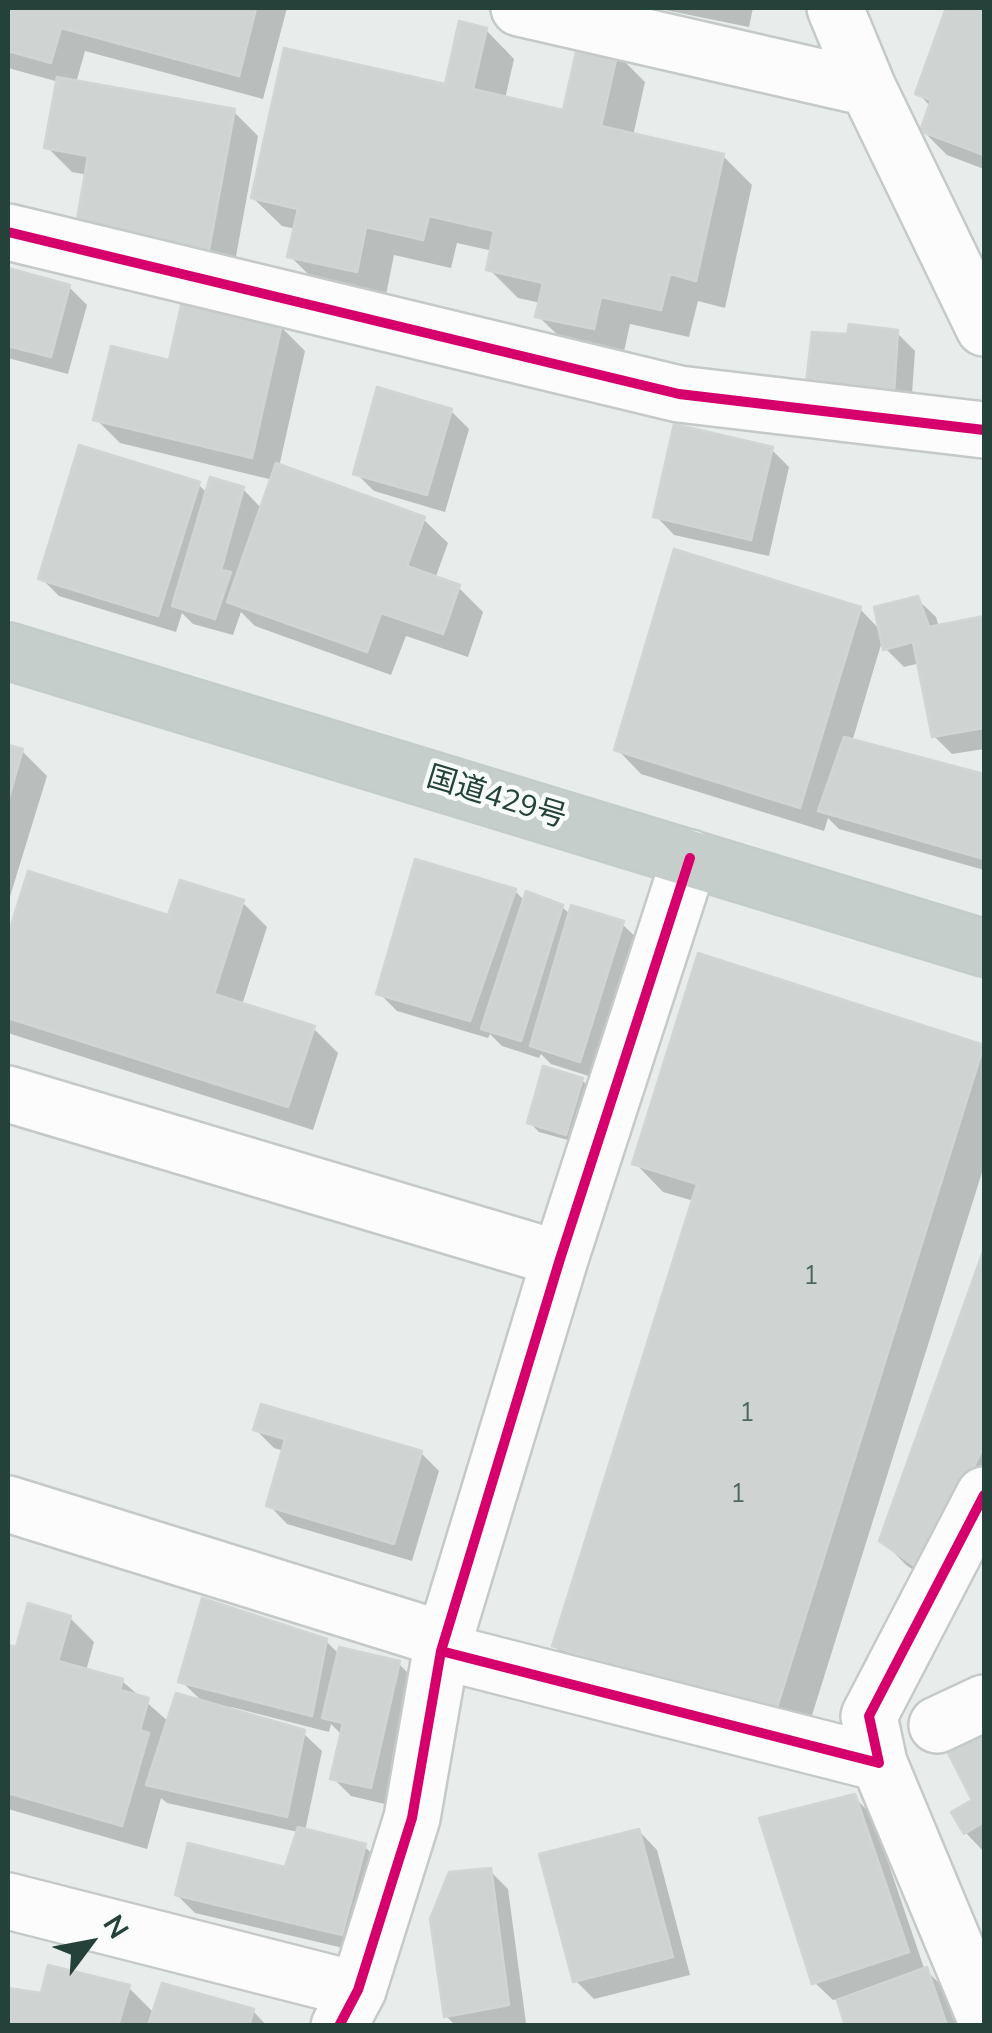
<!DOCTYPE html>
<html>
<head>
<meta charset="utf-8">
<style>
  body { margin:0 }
  #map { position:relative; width:992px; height:2033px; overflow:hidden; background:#e8edeb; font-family:"Nunito Sans",sans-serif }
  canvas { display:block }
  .frame { position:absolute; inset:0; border:10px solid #24423a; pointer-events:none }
  .north { position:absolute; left:40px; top:1893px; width:100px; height:100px; -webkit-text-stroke:8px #f7fbf9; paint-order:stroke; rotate:58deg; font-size:28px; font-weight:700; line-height:40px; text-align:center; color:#24423a }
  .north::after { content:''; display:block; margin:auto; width:35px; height:45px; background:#24423a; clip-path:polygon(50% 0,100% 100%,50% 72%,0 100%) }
</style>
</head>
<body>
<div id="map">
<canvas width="992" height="2033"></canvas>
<div class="frame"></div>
<div class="north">N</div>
</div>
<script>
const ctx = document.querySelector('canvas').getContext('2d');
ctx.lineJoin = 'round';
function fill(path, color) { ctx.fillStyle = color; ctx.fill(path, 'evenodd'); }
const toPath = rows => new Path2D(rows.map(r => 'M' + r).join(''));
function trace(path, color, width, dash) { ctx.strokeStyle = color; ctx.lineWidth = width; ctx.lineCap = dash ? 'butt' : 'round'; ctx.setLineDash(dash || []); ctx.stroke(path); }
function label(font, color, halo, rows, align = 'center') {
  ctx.font = font + ' "Nunito Sans","Noto Sans JP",sans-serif'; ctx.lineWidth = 9; ctx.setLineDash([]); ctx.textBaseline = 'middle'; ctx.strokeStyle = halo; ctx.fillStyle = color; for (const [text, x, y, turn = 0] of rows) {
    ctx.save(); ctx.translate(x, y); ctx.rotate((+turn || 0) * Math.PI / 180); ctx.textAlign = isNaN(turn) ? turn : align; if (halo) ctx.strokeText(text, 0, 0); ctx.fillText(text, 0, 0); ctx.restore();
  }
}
const shadow = toPath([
  [8,8,287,8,263,99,85,51,76,83,234,112,258,136,232,278,88,175,72,172,47,147,59,82,8,68],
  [655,8,753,8,749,27],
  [949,8,984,8,984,169,947,155,922,130,931,107,918,93],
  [486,30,514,59,505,99,565,113,617,54,645,82,633,136,723,156,752,185,725,308,698,301,689,337,630,324,623,356,567,344,538,316,541,303,518,298,489,269,493,251,457,243,451,268,394,255,385,300,319,285,290,256,296,229,282,226,253,198,447,87],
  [8,271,69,287,87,305,68,374,8,358],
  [281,327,305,351,279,467,423,519,448,543,435,579,459,588,483,612,468,657,406,636,391,675,255,626,241,612,233,635,193,624,182,613,176,632,59,596,41,578,198,484,208,494,243,489,262,509,273,480,120,443,96,419,171,363],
  [897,333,915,351,911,408,827,400,849,337],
  [451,411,469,429,445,512,374,491,356,473],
  [771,449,789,467,769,556,674,535,656,516],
  [917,599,936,617,939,627,984,619,984,749,952,754,934,736,920,663,904,667,886,649,883,638,852,742,984,777,984,870,839,829,828,818,824,831,641,774,617,749,860,609,881,631],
  [8,747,22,751,47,776,8,903],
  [30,874,170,918,242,902,267,927,242,1005,313,1028,338,1053,313,1130,11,1034,8,1031,8,943],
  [515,891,526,902,562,907,571,915,622,924,641,942,598,1079,551,1064,541,1054,539,1058,502,1046,490,1034,488,1038,397,1011,379,993],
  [700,956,984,1047,984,1166,803,1744,583,1674,554,1646,694,1201,663,1192,635,1163],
  [582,1080,591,1089,575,1142,539,1132,530,1123],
  [984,1257,984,1518,947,1593,906,1565,882,1540],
  [256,1430,421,1453,439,1471,412,1561,287,1524,269,1505,284,1451,274,1448],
  [70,1618,94,1642,86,1671,122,1681,169,1722,205,1704,181,1681,326,1641,340,1655,399,1664,417,1682,389,1805,351,1796,333,1778,342,1735,331,1724,329,1732,231,1707,230,1712,303,1733,322,1751,305,1831,364,1846,383,1864,360,1952,195,1913,177,1895,287,1870,298,1832,167,1803,161,1798,147,1849,8,1809,8,1647,17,1650],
  [984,1729,984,1852,966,1833,975,1801],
  [854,1797,872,1815,924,1968,944,1988,957,2026,848,2026,838,1999,833,2000,814,1982],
  [639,1831,657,1850,690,1975,594,1999,576,1981],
  [490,1871,508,1889,526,2023,456,2026,446,2016],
  [128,1987,155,2014,253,2011,267,2026,8,2026,8,1990,43,1996]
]);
const building = toPath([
  [8,8,256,8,239,76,61,28,51,63,8,51,8,8],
  [946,8,984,8,984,155,920,131,931,100,915,94,946,8],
  [459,21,487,28,473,89,563,110,578,43,618,51,601,126,724,154,696,281,670,274,661,310,601,297,594,329,535,317,543,283,486,270,494,231,429,216,423,240,366,227,357,272,287,257,298,209,251,198,284,48,445,84,459,21],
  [57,77,235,109,208,255,75,231,88,156,44,148,57,77],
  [8,268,70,285,51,357,8,346,8,268],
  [182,301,282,324,252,458,93,420,111,346,169,360,182,301],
  [849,324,898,330,894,392,806,383,812,332,847,334,849,324],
  [377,387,452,409,427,495,353,474,377,387],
  [674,424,773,447,751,540,653,517,674,424],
  [79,445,200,482,158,616,38,579,79,445],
  [276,463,425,517,407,566,460,585,443,634,381,613,367,652,227,602,276,463],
  [210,477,244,487,221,570,231,572,215,619,172,606,210,477],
  [674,549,861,607,800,808,614,750,674,549],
  [918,596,929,627,984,616,984,728,932,737,913,642,883,650,874,607,918,596],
  [844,737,984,774,984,859,818,811,844,737],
  [8,745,23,749,8,801,8,745],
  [415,859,516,889,470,1021,376,994,415,859],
  [28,871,168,915,180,880,244,900,214,994,315,1026,288,1107,8,1018,8,935,28,871],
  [526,891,563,905,521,1041,481,1029,526,891],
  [571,905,624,921,580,1062,530,1046,571,905],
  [698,953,984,1045,774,1717,552,1646,697,1184,632,1164,698,953],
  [543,1066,583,1078,566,1135,527,1123,543,1066],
  [984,1249,984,1446,922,1571,879,1541,984,1249],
  [261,1404,422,1451,394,1544,266,1506,285,1439,253,1430,261,1404],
  [202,1598,327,1639,312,1716,178,1682,202,1598],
  [28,1603,71,1616,58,1661,123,1679,120,1690,149,1698,140,1730,149,1733,122,1826,8,1793,8,1645,16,1647,28,1603],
  [339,1647,400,1661,371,1788,330,1779,343,1723,322,1718,339,1647],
  [176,1693,305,1730,287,1817,146,1785,176,1693],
  [984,1726,984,1822,964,1834,951,1812,972,1800,945,1747,984,1726],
  [855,1794,909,1952,812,1984,759,1818,855,1794],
  [298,1827,366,1844,342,1935,175,1895,188,1843,285,1867,298,1827],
  [639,1829,673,1957,573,1982,539,1854,639,1829],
  [491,1868,509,2005,444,2017,430,1919,449,1872,491,1868],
  [48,1965,130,1985,118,2026,8,2026,8,1988,41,1993,48,1965],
  [927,1967,947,2026,845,2026,837,2000,927,1967],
  [162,1983,254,2009,249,2026,148,2026,162,1983]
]);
const minor = toPath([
  [519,8,868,88],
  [835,8,868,88,984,328],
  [8,232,679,394,984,430],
  [8,1094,560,1259],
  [8,1504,445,1640],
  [441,1651,879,1763,869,1716,984,1495],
  [937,1725,984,1703],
  [879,1763,984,2015],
  [8,1901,358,1990],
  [339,2026,358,1990,412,1818,441,1651,560,1259,690,858]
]);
const trunk = toPath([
  [8,651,984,948]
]);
const cycleway = toPath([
  [8,232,679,394,984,430],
  [441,1651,879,1763,869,1716,984,1495],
  [339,2026,358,1990,412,1818,441,1651,560,1259,690,858]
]);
const numberNames = [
  ["1",811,1278],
  ["1",747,1415],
  ["1",738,1496]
];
const streetNames = [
  ["国道429号",496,799,17]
];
fill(shadow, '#0003');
fill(building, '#cfd4d2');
trace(building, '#d1d6d4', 2.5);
trace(minor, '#c5cac8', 60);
trace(trunk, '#c3ccc9', 60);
trace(minor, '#fcfcfc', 55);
trace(trunk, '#c6cecc', 55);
trace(cycleway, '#d6006c', 10);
label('25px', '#506761', null, numberNames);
label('30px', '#24423a', '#f7fbf9', streetNames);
</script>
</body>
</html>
